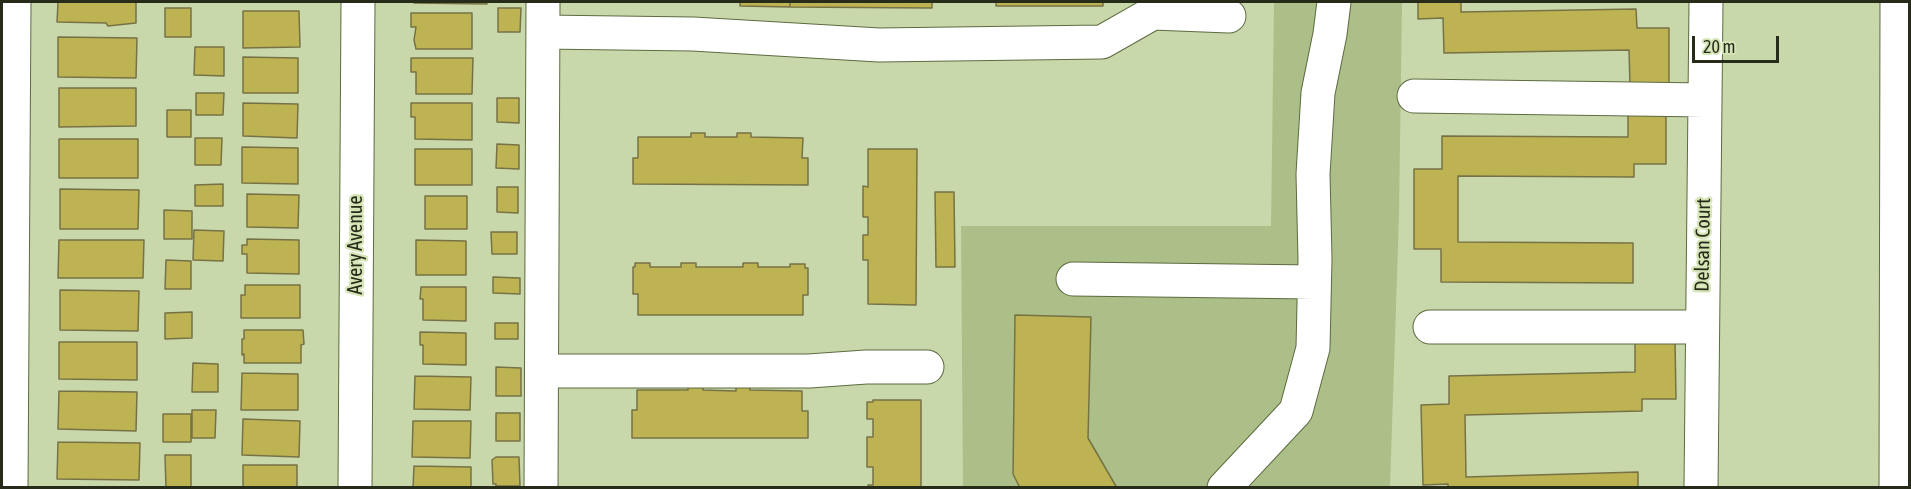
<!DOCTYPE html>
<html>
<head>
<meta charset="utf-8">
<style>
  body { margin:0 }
  #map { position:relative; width:1911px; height:489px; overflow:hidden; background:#c8d8aa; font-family:"Asap Condensed",sans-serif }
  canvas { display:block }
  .frame { position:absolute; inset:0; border:3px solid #262b1a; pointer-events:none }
  .scale { position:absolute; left:1692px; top:36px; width:87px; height:27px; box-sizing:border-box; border:3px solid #262b1a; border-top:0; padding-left:8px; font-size:18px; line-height:21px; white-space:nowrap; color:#262b1a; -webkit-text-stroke:4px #d5e5b6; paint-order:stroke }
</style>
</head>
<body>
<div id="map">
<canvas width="1911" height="489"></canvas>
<div class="frame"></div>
<div class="scale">20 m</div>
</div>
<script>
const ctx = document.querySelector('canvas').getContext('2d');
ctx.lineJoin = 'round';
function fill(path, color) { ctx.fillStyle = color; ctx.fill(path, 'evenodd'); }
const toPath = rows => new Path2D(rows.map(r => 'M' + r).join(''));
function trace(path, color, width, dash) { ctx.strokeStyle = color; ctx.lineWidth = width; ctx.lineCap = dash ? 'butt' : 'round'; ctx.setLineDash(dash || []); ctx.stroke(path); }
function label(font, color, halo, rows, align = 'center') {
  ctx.font = font + ' "Asap Condensed",sans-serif'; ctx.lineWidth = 4.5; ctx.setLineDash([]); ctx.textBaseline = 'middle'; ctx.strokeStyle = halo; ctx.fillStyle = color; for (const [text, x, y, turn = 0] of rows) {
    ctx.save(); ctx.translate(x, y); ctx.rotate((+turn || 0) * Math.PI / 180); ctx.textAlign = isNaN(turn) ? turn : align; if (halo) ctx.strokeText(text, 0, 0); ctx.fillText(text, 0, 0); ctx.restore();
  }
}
const green = toPath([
  [1274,2,1402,2,1399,215,1390,487,963,487,961,226,1271,226]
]);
const building = toPath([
  [58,2,136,2,136,23,108,26,106,23,57,22,58,2],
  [414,2,487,2,487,4,414,3,414,2],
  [740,2,790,2,790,7,740,6,740,2],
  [790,2,932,2,932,8,790,7,790,2],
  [996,2,1103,2,1103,6,996,6,996,2],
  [1418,2,1461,2,1461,12,1636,9,1637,28,1669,28,1669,85,1630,86,1629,50,1444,53,1443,18,1418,19,1418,2],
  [165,8,191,8,191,37,165,37,165,8],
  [498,8,521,8,520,32,498,32,498,8],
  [243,11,299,11,300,47,243,48,243,11],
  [411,13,472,13,472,49,416,49,414,40,416,27,411,27,411,13],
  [58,37,137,38,136,78,58,77,58,37],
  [195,47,224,47,224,76,194,75,195,47],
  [243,57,298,58,298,93,243,93,243,57],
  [411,58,473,58,472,94,416,94,416,72,411,72,411,58],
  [59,88,136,88,136,126,59,127,59,88],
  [196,93,224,93,223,115,196,115,196,93],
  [497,98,519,98,519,123,497,122,497,98],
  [243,103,298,104,297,138,243,136,243,103],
  [411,103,472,103,472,140,415,139,415,117,411,117,411,103],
  [1628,105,1666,105,1666,164,1634,164,1634,177,1458,176,1458,242,1633,243,1633,283,1441,282,1441,249,1414,249,1414,169,1442,169,1442,136,1628,137,1628,105],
  [167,110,191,110,191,137,167,137,167,110],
  [691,133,705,133,705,137,737,137,737,133,751,133,751,137,803,138,802,158,808,158,808,185,633,184,633,158,638,158,638,137,691,137,691,133],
  [195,138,222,138,221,165,195,165,195,138],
  [59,139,138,139,138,178,59,178,59,139],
  [497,144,519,145,519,169,496,168,497,144],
  [242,147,298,148,298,184,242,183,242,147],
  [415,149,472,149,472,185,415,185,415,149],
  [868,149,917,149,916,305,868,304,868,260,863,260,863,235,868,235,868,217,863,217,863,186,868,187,868,149],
  [223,184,223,206,195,206,195,185,223,184],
  [497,187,518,187,518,213,497,212,497,187],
  [60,189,139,190,138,229,60,229,60,189],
  [935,192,954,192,955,267,936,267,935,192],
  [247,194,299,195,298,228,247,227,247,194],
  [425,196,467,196,467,229,425,229,425,196],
  [164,210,192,211,192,239,164,239,164,210],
  [194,230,224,231,223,261,193,260,194,230],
  [491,232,517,232,517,254,492,254,491,232],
  [247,239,299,240,299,274,247,273,247,254,242,254,242,245,247,245,247,239],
  [59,240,144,240,143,278,58,278,59,240],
  [416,240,466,241,466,275,416,275,416,240],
  [166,260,191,261,191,289,165,289,166,260],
  [635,263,650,263,650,267,681,267,681,263,696,263,696,267,743,267,743,263,758,263,758,267,790,267,790,264,805,264,805,268,808,268,808,295,803,295,803,315,638,315,638,294,633,294,633,267,635,267,635,263],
  [493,277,520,278,520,294,493,293,493,277],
  [245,285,300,285,300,318,241,318,241,295,245,295,245,285],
  [421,287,466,287,466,321,423,320,423,299,420,299,421,287],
  [60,290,139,291,138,331,60,330,60,290],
  [192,312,192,338,165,339,165,313,192,312],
  [1015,315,1091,317,1088,438,1117,488,1020,488,1013,474,1015,315],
  [495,323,518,323,518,339,495,339,495,323],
  [244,330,303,330,304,344,301,345,301,363,244,363,244,354,242,355,242,339,244,339,244,330],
  [420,332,466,333,466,365,423,364,423,345,420,345,420,332],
  [1675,340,1676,399,1642,399,1642,411,1465,415,1466,477,1638,472,1638,488,1448,488,1448,484,1423,485,1421,405,1449,404,1449,376,1635,372,1635,341,1675,340],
  [59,342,137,342,137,380,59,379,59,342],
  [193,363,218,364,218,392,192,392,193,363],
  [496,367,521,368,521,396,496,396,496,367],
  [242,373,298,374,298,410,241,410,242,373],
  [415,376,471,377,470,410,414,409,415,376],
  [688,386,703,386,703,390,736,391,736,386,750,386,750,390,802,391,802,411,808,411,808,438,632,438,632,410,637,410,637,390,688,390,688,386],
  [59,391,137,392,136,431,58,429,59,391],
  [873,400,921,400,921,488,868,488,868,485,873,485,873,467,867,467,867,437,873,437,873,419,867,419,867,402,873,402,873,400],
  [192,410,216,410,215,438,192,438,192,410],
  [496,413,520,413,520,441,496,441,496,413],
  [163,414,191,414,191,442,163,442,163,414],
  [243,419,300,421,299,457,242,455,243,419],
  [413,421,471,421,470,458,412,457,413,421],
  [58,442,140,443,139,480,57,479,58,442],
  [165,455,191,455,191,488,166,488,165,455],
  [496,457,519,457,520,486,496,486,496,484,493,484,492,460,496,457],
  [243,465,297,465,297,488,243,488,243,465],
  [414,466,471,467,471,488,413,488,414,466]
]);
const minor = toPath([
  [543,32,693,34,879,45,1102,42,1153,13,1229,16],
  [1414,96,1705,100],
  [1073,279,1314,282],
  [1430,327,1702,327],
  [542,371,809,371,866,367,927,367],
  [11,488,14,2],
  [355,488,358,2],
  [541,488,543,2],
  [1224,488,1296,411,1313,348,1315,259,1313,174,1318,93,1330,34,1334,2],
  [1701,488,1706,2],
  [1896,488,1897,2]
]);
const streetNames = [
  ["Avery Avenue",356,245,-90],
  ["Delsan Court",1703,245,-89]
];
fill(green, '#acbf88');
fill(building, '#bdb353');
trace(building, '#777245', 1.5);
trace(minor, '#5d6b41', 35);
trace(minor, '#fff', 33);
label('20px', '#262b1a', '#d5e5b6', streetNames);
</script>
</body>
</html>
